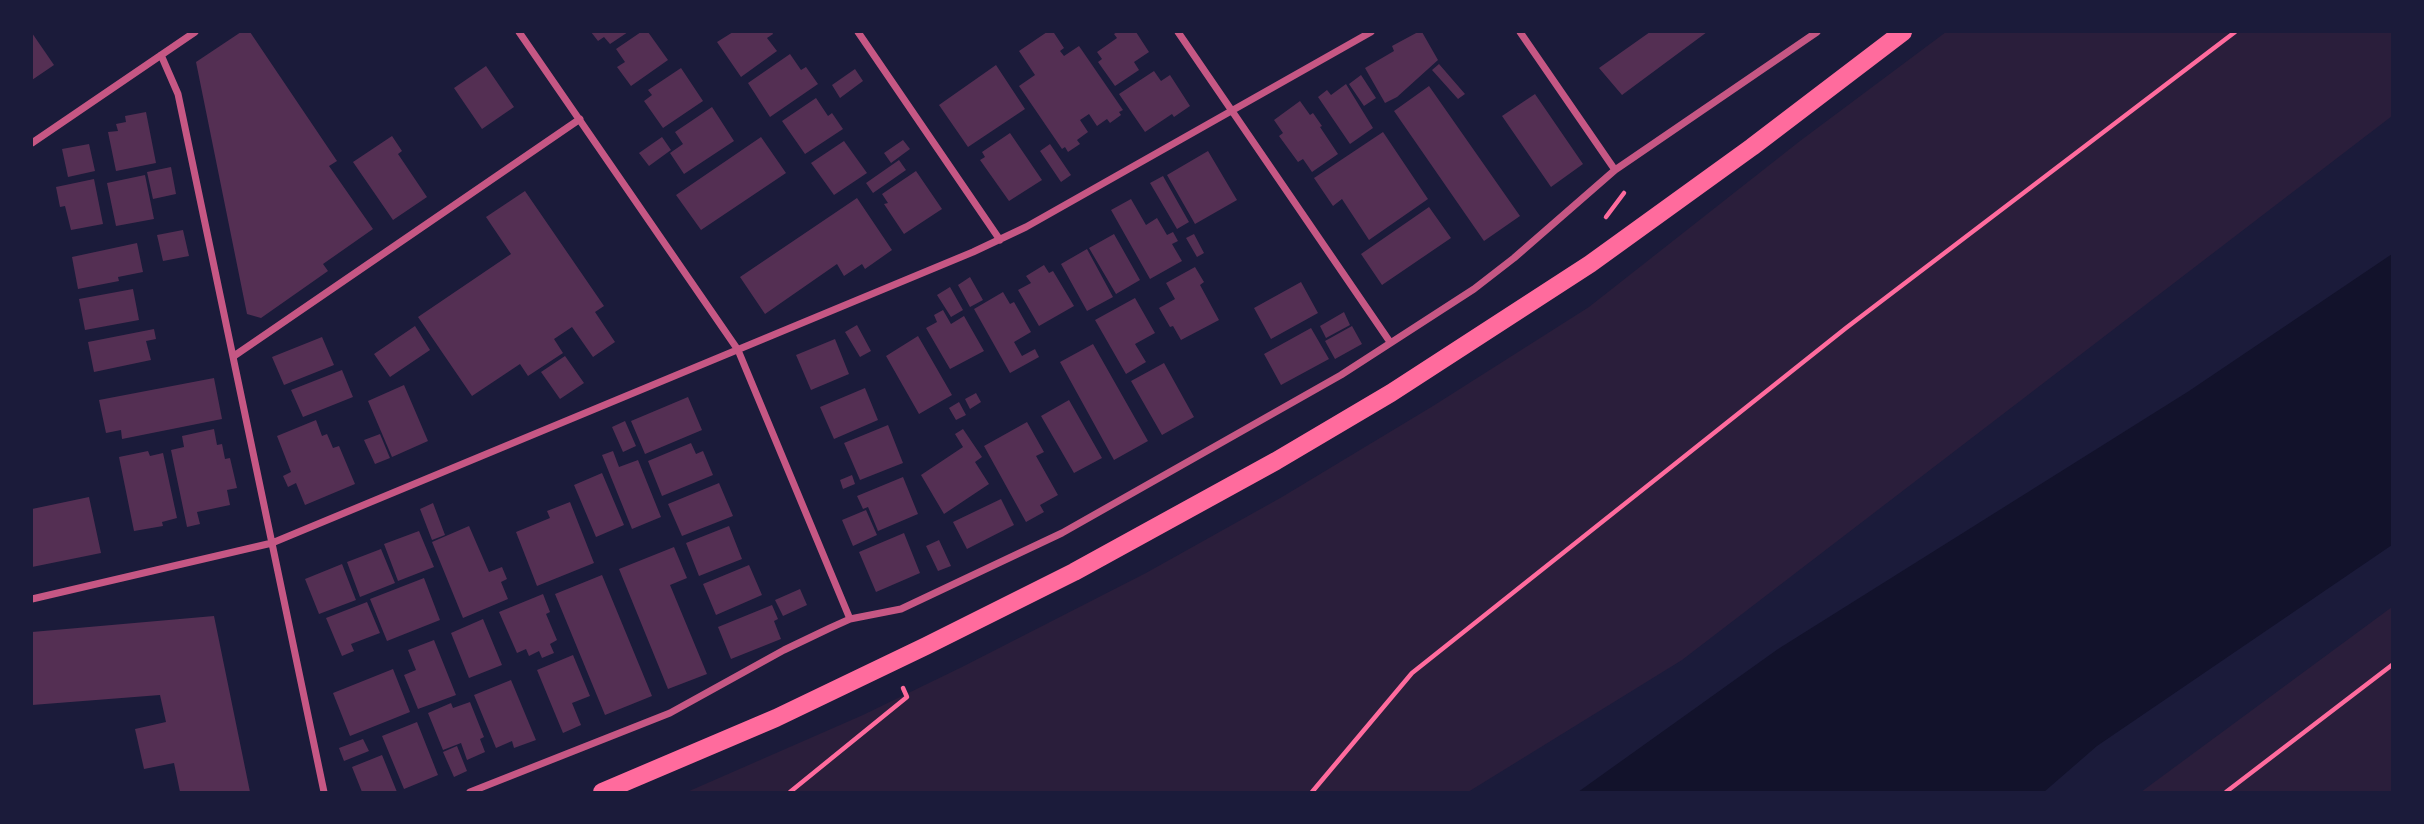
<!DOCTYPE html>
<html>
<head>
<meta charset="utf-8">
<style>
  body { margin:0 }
  #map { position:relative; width:2424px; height:824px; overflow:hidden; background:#1b1b3a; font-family:"Noto Sans",sans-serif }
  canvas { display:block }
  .frame { position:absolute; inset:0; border:33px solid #1b1b3a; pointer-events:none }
</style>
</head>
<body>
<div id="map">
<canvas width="2424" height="824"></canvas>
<div class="frame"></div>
</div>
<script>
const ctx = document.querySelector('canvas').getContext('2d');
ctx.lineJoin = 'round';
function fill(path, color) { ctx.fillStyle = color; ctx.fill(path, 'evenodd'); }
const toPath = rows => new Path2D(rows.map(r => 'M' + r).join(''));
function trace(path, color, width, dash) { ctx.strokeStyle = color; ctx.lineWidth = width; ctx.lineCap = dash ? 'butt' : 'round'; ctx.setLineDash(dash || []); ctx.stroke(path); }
const green = toPath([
  [1946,32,2392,32,2392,116,1682,660,1468,792,687,792,863,715,962,667,1146,573,1282,497,1433,406,1589,307,1800,141],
  [2392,607,2392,792,2141,792]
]);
const water = toPath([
  [2392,254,2392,545,2097,746,2044,792,1578,792,1778,649,2189,391]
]);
const building = toPath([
  [241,32,250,32,337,161,329,166,373,229,323,264,328,271,261,318,247,314,196,62],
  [591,32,628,32,610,44,604,37,598,41],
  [641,32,648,32,668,60,631,86,617,67,625,62,616,49],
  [733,32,772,32,773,34,767,38,777,51,741,77,717,42],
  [1047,32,1054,33,1064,48,1060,51,1064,56,1079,46,1123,110,1119,112,1121,115,1110,123,1107,119,1097,126,1089,114,1080,120,1088,132,1077,140,1080,144,1068,152,1065,147,1062,149,1019,86,1035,75,1019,51],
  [1117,32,1136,32,1149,52,1134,62,1139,70,1115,86,1098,62,1102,59,1097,52,1117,38,1114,34],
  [1418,32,1422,32,1438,60,1397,97,1385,103,1365,68,1394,51,1392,46],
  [1650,32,1707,32,1622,95,1599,68],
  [32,33,54,65,32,80],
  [790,54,801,70,806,67,818,84,770,117,748,83],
  [1439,64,1465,94,1458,99,1432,70],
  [996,65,1025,109,968,147,939,105],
  [486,66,514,107,482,129,454,88],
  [681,68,703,101,663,128,644,101,652,95,648,90],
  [855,69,863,81,840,98,832,85],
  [1154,71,1161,81,1170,75,1190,106,1174,117,1172,114,1145,132,1119,94],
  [1361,75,1376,98,1364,106,1349,84],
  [1346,84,1373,128,1350,144,1318,97,1327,90,1331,95],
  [1429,86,1520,216,1484,241,1394,111],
  [1535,94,1583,164,1551,187,1502,116],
  [816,98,828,116,832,113,843,129,805,154,782,121],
  [1300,101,1310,115,1313,113,1322,126,1320,127,1338,154,1312,172,1303,159,1298,162,1279,136,1283,133,1274,120],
  [712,107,734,141,684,174,670,153,683,144,675,132],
  [146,112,156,163,116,171,108,132,118,131,116,124,126,122,125,116],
  [1383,132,1428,199,1369,240,1342,199,1333,206,1314,178],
  [1010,133,1042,180,1009,201,980,160,985,157,982,152],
  [392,136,402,151,398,154,427,197,393,220,353,162],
  [662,137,671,150,649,166,639,153],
  [761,137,786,173,701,230,676,195],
  [903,140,910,149,891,163,884,153],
  [844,141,867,173,834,195,811,163],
  [89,144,95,171,68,177,62,149],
  [1050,144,1071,175,1061,182,1040,151],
  [1208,151,1237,200,1195,224,1167,175],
  [899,160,906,170,873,193,866,183],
  [171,167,176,194,153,199,147,172],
  [916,171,942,209,904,234,884,204,888,203,882,194],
  [145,175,154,219,116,226,107,183],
  [1163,176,1189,222,1177,229,1150,183],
  [94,179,103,224,71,230,65,206,60,207,56,187],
  [525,191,604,306,595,312,615,342,593,357,572,327,554,339,563,353,528,376,520,364,472,396,418,317,511,254,486,217],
  [857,198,892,250,865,269,862,264,844,276,837,264,765,314,740,277],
  [1131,199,1146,225,1157,218,1167,235,1173,232,1178,241,1172,244,1182,261,1150,279,1111,210],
  [1429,207,1451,238,1382,285,1361,254],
  [183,230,189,256,163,261,157,235],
  [1114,234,1140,280,1116,294,1089,248],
  [1194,234,1204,253,1197,257,1186,238],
  [137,243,143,272,118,277,119,281,78,289,72,257],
  [1087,249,1113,297,1087,311,1061,264],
  [1044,265,1049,273,1053,271,1074,306,1039,326,1018,290,1031,283,1026,276],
  [1195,267,1204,282,1200,285,1219,320,1181,340,1173,326,1170,327,1159,308,1175,299,1166,283],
  [970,277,983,300,970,307,958,285],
  [1301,282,1318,313,1271,339,1254,308],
  [950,287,963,310,951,317,937,295],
  [133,289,139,320,85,330,79,299],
  [1003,292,1010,304,1014,302,1031,332,1014,342,1022,356,1035,349,1039,357,1010,373,974,309],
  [1135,298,1155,333,1135,344,1146,362,1126,374,1095,320],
  [943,310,951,324,964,316,984,351,950,369,926,328,937,322,934,315],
  [1344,312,1350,325,1326,338,1320,326],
  [857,325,871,351,860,357,845,332],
  [415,326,430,350,390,377,374,354],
  [1352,326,1362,344,1335,359,1325,341],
  [1311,328,1329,359,1281,385,1264,354],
  [154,329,156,339,146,341,151,360,94,372,88,342],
  [918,336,952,395,919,414,886,356],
  [322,337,334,365,284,385,272,357],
  [835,339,849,374,811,390,796,355],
  [1093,344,1148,441,1114,460,1060,362],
  [565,356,584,383,560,399,541,372],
  [1164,363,1194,417,1162,435,1131,381],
  [342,370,353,397,303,417,291,390],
  [214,378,222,419,122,439,121,430,106,433,99,400],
  [404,385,428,441,392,457,368,401],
  [865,388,878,420,834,439,820,407],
  [976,393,981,402,970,409,965,399],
  [688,397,702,430,645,454,631,421],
  [1069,400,1102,458,1074,473,1041,416],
  [959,402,966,415,956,420,949,408],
  [316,420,322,436,327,434,333,448,339,446,355,484,305,505,296,483,288,487,283,476,291,472,277,436],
  [625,421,636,446,623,452,612,427],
  [1027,422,1044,452,1036,456,1058,495,1040,505,1044,512,1026,522,984,446],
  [888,425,903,463,860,480,844,443],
  [214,429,217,445,222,444,225,459,230,458,237,488,227,490,230,505,197,512,200,524,187,527,171,450,184,447,182,436],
  [963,429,982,457,975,462,989,484,944,514,921,475,963,447,955,434],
  [380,434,390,458,375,464,364,440],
  [691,443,696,454,703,451,713,475,662,496,648,461],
  [148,451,150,456,163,453,177,518,162,522,163,526,134,531,119,457],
  [613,451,619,467,638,460,661,517,632,529,602,455],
  [602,473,624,525,596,537,574,485],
  [852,475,855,484,843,489,840,480],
  [903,477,918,514,878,531,868,507,863,509,857,496],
  [719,483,733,516,682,536,668,504],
  [89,497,101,553,32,567,32,509],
  [1001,499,1014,525,967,549,953,522],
  [570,502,594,563,537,586,516,532,550,518,547,511],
  [433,503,445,535,432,540,420,509],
  [866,510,877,535,853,546,842,520],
  [469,526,489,572,502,567,507,579,501,582,508,599,463,618,432,542],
  [729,526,742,559,699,576,686,543],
  [419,531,434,567,398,581,384,544],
  [904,533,920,573,876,592,859,552],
  [939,540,951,566,938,571,926,546],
  [674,547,687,578,670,585,707,674,668,689,619,569],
  [381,549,395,583,360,597,347,562],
  [342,564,356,600,319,614,305,579],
  [749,565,762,595,716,615,703,584],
  [602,575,652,696,605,715,555,594],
  [424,578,440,620,387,641,370,599],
  [800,589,807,605,783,616,775,600],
  [543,594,550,612,546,614,557,640,550,644,554,653,542,658,539,651,529,656,526,649,517,653,499,612],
  [367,602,380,633,351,644,354,651,342,656,326,618],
  [772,605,778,619,774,621,781,639,731,659,718,627],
  [214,616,250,792,180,792,174,763,144,769,135,729,166,722,160,695,32,705,32,632],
  [483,619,502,665,469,678,451,633],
  [434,640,456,695,418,709,404,675,416,670,408,650],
  [573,655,590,696,572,703,581,725,563,733,537,670],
  [393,669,410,712,350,736,333,693],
  [511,680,536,740,514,748,512,741,496,748,474,695],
  [470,702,484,737,480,739,485,752,467,760,461,743,443,750,428,713,451,703,453,708],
  [417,722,438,775,404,789,382,736],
  [363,739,369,751,344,761,339,748],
  [457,746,467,771,454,777,443,752],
  [382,755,397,792,362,792,352,767]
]);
const path = toPath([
  [1606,217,1624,193],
  [790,792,907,697,903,688],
  [1312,792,1412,673,1846,328,2235,32],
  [2226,792,2392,665]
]);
const minor = toPath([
  [519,32,738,350,850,619],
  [858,32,1000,240],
  [1178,32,1390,342],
  [1520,32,1615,170],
  [161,55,178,94,324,792],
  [32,143,195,32],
  [234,356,580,119],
  [32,599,272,543,973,252,1026,227,1371,32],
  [470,792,670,713,784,650,830,628,850,619,901,609,1062,533,1341,375,1474,289,1514,258,1615,170,1817,32]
]);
const primary = toPath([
  [602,792,776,718,926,646,1074,572,1276,461,1391,393,1590,264,1752,147,1903,32]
]);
fill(green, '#2a1e3b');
fill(water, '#12122b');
fill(building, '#542f53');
trace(path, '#ff6b9d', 4.5);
trace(minor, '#c65784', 7);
trace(primary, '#ff6b9d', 18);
</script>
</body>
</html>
